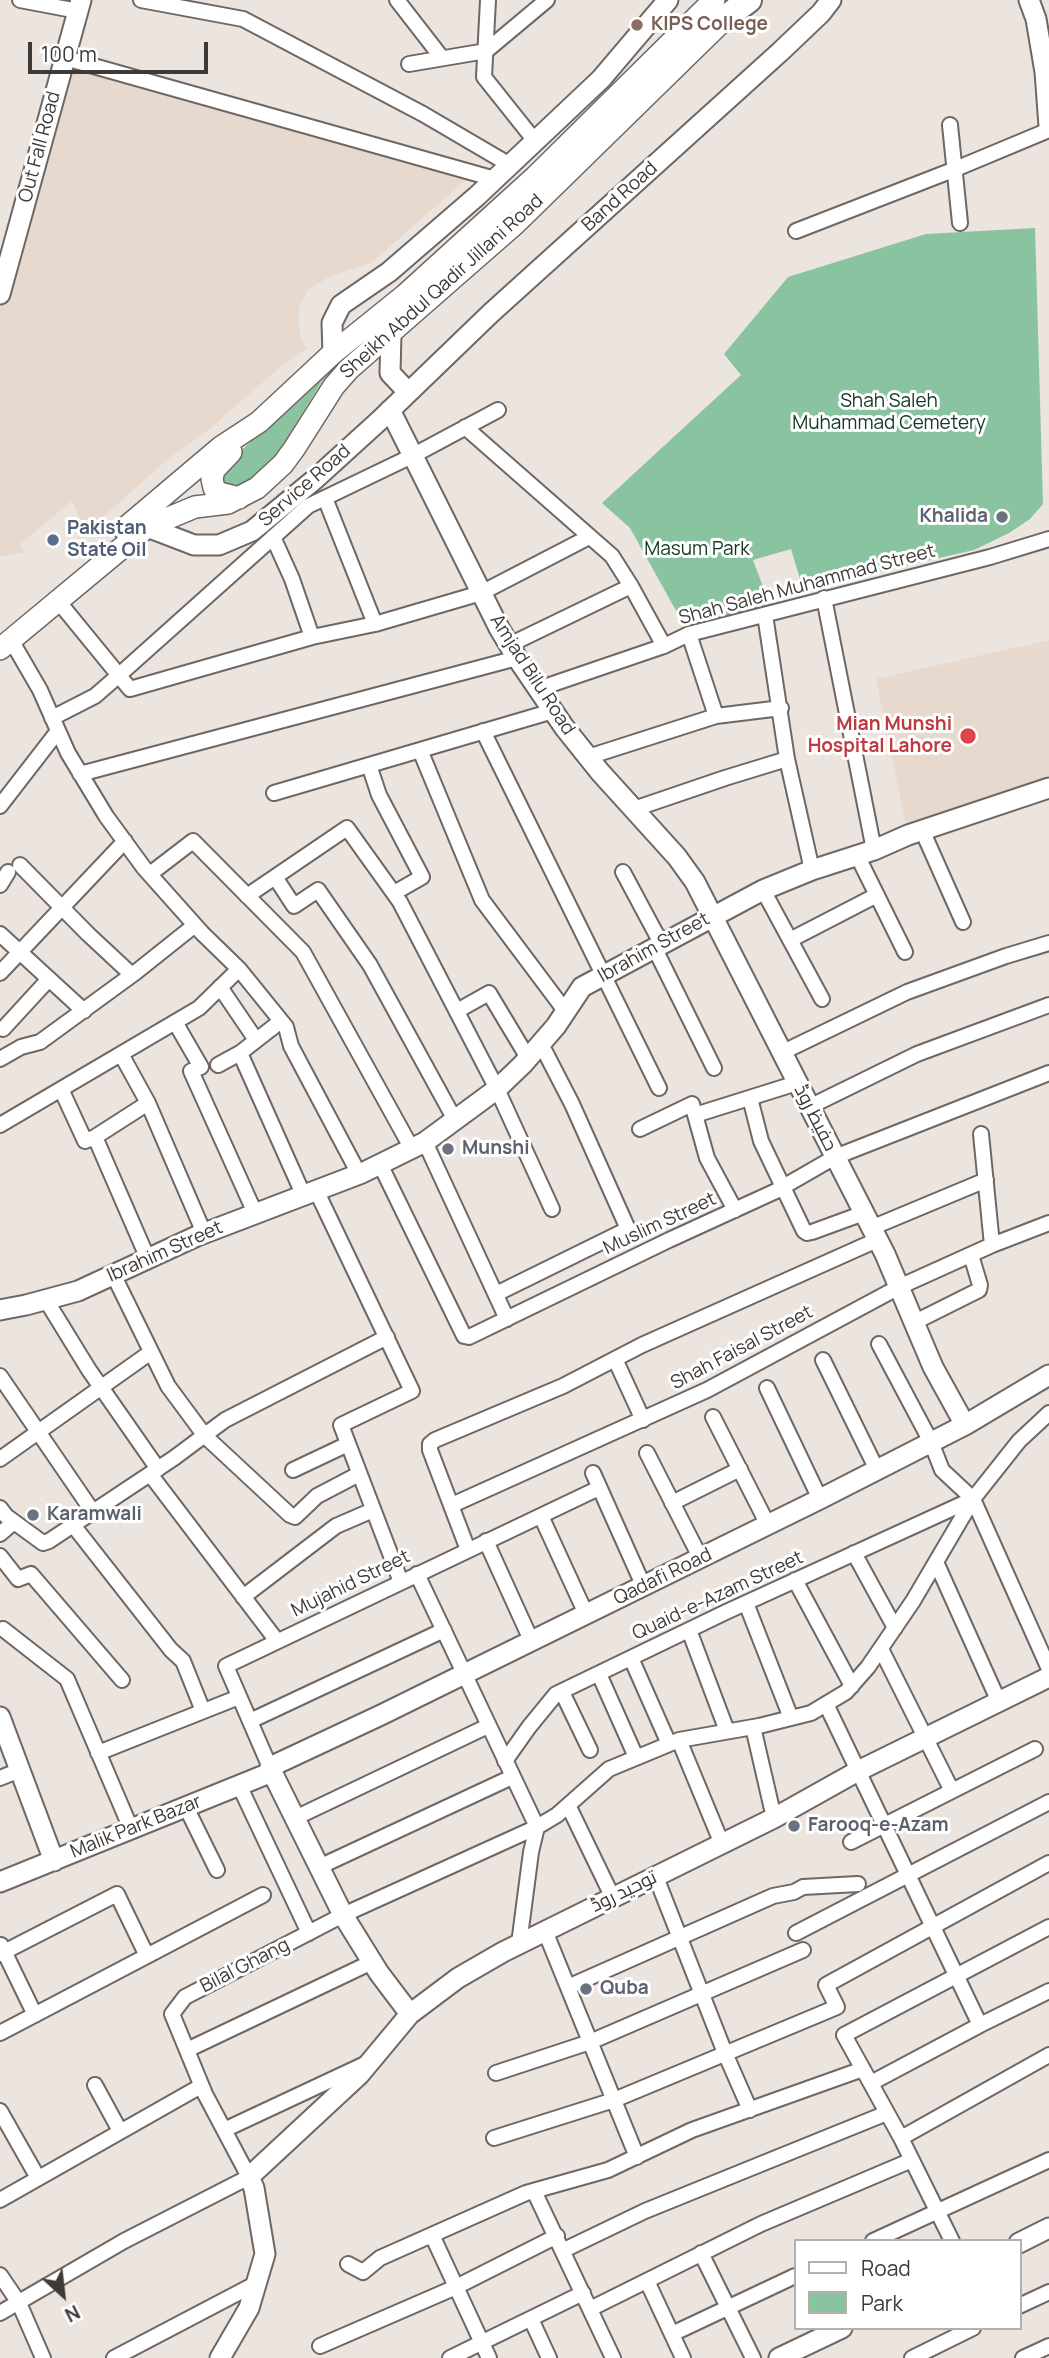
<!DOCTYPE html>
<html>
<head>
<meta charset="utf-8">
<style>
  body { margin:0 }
  #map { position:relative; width:1049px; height:2358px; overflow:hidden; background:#ece4df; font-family:Manrope,sans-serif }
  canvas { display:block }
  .legend { position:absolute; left:794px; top:2239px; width:228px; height:91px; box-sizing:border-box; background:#fff; border:2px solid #b1b0af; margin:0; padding:9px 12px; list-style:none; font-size:21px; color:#3d3a38 }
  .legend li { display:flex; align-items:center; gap:14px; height:35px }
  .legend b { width:35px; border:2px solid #b1b0af }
  .north { position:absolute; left:28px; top:2260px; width:70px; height:70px; -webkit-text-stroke:5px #fff; paint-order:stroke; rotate:153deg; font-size:19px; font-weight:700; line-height:28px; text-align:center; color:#3d3a38 }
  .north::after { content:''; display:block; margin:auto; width:24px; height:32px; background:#3d3a38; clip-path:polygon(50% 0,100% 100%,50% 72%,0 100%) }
  .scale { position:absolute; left:28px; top:42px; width:180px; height:32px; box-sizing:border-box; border:4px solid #3d3a38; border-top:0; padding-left:9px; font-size:21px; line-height:24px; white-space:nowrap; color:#3d3a38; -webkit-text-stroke:5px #fff; paint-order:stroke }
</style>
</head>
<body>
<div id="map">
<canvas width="1049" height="2358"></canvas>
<ul class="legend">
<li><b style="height:9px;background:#fff"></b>Road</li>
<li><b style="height:19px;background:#89c39f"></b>Park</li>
</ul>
<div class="north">N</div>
<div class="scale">100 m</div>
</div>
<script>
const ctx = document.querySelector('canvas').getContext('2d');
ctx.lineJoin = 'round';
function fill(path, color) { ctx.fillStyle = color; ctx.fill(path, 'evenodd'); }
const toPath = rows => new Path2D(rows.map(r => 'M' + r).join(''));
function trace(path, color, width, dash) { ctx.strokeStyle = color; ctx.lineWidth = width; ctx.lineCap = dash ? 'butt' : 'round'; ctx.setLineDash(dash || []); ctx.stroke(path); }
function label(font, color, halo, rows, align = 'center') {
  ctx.font = font + ' Manrope,Cairo,sans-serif'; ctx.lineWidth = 6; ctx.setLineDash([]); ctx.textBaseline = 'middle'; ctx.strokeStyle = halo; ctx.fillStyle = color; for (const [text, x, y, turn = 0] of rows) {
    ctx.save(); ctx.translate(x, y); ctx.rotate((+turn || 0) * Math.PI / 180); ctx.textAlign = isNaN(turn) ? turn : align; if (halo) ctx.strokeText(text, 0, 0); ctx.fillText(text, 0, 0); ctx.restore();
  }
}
const built = toPath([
  [65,58,474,173,371,263,330,276,307,291,299,308,299,322,300,338,307,348,278,369,206,432,167,460,86,532,72,501,20,544,24,552,0,557,0,283],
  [1049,640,1049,792,909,839,876,679]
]);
const green = toPath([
  [1035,228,1043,504,1030,519,1009,533,974,550,803,589,791,549,753,560,772,611,689,634,630,528,602,503,741,375,724,354,788,277,926,234],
  [357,345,322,381,278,453,253,480,230,489,221,485,219,477,227,465,264,428]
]);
const street = toPath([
  [20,0,78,11],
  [141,0,243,19,423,114,510,165],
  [397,0,442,58],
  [488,0,484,77,535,141],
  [65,58,495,179],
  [409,64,486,51,547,0],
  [950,125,960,223],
  [796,231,953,170,1049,130],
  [465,427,612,556,631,586,509,645],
  [325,498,375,624],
  [273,537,292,579,312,637],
  [631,586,664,646],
  [824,598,874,850],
  [58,601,130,689,312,637,375,624,481,593,589,537],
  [765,615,787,759,812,870],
  [689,634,716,716],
  [11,640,40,690,68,753,106,816,144,868,202,933,239,969,286,1027,291,1046,359,1174],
  [538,689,664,646,689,634,990,557,1049,539],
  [52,718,95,696,118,676,308,506,414,455,498,410],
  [483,731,659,1088],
  [420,750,482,900,566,1012],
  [588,757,716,716,781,708],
  [369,765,379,795,422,877,394,893],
  [80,774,517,658],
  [274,793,553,711],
  [0,806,58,731],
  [634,809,725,778,787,759],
  [922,830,963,922],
  [857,855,905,952],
  [20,865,88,934,132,975],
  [623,872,661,943],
  [150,874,193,841,303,952,412,1149],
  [275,877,294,906,318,890,370,965,455,1120],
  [0,885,8,872],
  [763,890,822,999],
  [247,896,347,828,400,902,497,1089,552,1209],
  [0,934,84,1011],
  [790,940,877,895],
  [654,947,714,1068],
  [0,973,125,841],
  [220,987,256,1040],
  [457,1011,489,993,528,1058],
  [175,1022,201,1067,191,1071,255,1213],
  [3,1029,49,979],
  [240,1053,303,1194],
  [781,1053,907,992,1006,956,1049,943],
  [121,1054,148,1103,204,1233],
  [0,1059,21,1047,40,1042,136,972,195,925],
  [218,1065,240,1053,281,1021],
  [61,1089,85,1141,95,1137,148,1259],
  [750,1098,761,1141,804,1231,807,1233,812,1232,864,1213],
  [809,1107,917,1054,1049,1005],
  [695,1115,797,1083],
  [0,1125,199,1008,239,969],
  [640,1129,692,1104,707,1158,735,1210],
  [981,1134,992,1245],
  [95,1137,148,1103],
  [425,1142,507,1319],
  [380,1164,464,1336,469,1337,669,1240,776,1191,835,1157,1049,1073],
  [316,1190,412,1391,341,1425,401,1582],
  [871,1228,986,1180],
  [114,1276,168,1386,205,1436,290,1515,295,1517,317,1496,359,1474],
  [496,1294,628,1229,572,1104,541,1044],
  [46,1300,89,1370,158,1469],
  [915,1322,979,1290,980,1285,971,1255],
  [879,1344,931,1442,942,1470,973,1499,1049,1669],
  [615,1359,643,1420],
  [823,1360,877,1470],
  [0,1376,93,1512],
  [767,1388,820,1499],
  [713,1417,768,1525],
  [647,1453,701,1559],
  [0,1459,151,1352],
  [293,1470,348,1444],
  [593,1473,644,1587],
  [150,1474,277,1641],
  [672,1503,740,1469],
  [452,1505,707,1390,899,1287,992,1245,1049,1223],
  [0,1508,6,1516,43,1543,49,1541,174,1458,225,1420,387,1337],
  [541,1516,586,1614],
  [73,1525,171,1650,183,1661,203,1711],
  [0,1534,14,1522],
  [486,1541,531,1640],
  [468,1550,430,1450,430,1444,435,1440,563,1386,642,1345,877,1240],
  [854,1553,895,1628],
  [0,1556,18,1579,31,1574,122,1680],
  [936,1562,999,1702],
  [795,1580,852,1686],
  [243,1597,336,1526,373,1510],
  [746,1603,791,1718],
  [3,1629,67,1679,131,1829],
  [689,1630,727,1731],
  [881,1649,952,1791],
  [631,1658,669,1744],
  [599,1674,636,1757],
  [562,1692,590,1750],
  [826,1704,980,2025],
  [250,1721,444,1630],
  [753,1727,774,1818],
  [679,1740,722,1844],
  [98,1753,239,1697],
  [505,1761,529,1727,556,1694,726,1612,973,1499],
  [272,1772,226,1666,599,1488],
  [0,1778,20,1770],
  [239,1785,309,1933],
  [568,1805,613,1898],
  [186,1807,217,1870],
  [295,1818,488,1726],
  [851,1842,1035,1749],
  [319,1867,512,1777],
  [656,1877,725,2053,750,2110],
  [1049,1927,844,2035,901,2138,1049,2055],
  [545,1931,637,2157],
  [796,1933,1049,1802],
  [519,1944,531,1852,537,1827,557,1815,609,1769,679,1740,759,1726,811,1713,846,1692,868,1667,913,1601,973,1499,1019,1441,1049,1413],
  [1,1945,35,2015],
  [0,1954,117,1894,147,1956],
  [568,1987,773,1896,794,1892,803,1887,858,1884],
  [0,2033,263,1895],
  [187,2050,372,1962],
  [496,2073,590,2042,803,1950],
  [871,2083,980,2025,1049,1991],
  [95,2085,120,2131],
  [0,2111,38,2178],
  [224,2130,365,2064],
  [494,2138,614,2100,837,2007,826,1985,1049,1863],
  [901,2138,952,2241],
  [534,2191,613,2358],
  [0,2200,201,2086],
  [432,2235,489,2358],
  [873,2241,1049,2160],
  [564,2250,645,2211,887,2113],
  [701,2253,753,2358],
  [348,2264,363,2272,380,2258,526,2193,608,2170,692,2130,863,2069],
  [0,2275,19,2303,43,2358],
  [647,2281,683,2358],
  [1019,2306,1049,2292],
  [590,2309,761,2224,912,2160],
  [0,2313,124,2241,249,2177,205,2094,172,2014,185,1997,343,1915,537,1827,417,1574],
  [531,2319,549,2358],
  [672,2334,795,2276],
  [320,2346,456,2287,557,2236],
  [114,2358,257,2283],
  [450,2358,583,2293],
  [912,2358,973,2328],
  [1023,2358,1049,2346]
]);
const secondary = toPath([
  [1029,0,1036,19,1045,72,1049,126],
  [0,294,81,0],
  [391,334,390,373,408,392],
  [333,353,332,323,341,305,389,272,477,196,601,79,668,0],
  [390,410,499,628,517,658,564,727,600,772,677,857,695,882,885,1254,933,1367,965,1425],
  [147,527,194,545,219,545,252,531,314,480,380,420,491,313,780,52,821,13,831,0],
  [0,1310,26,1305,78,1291,197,1236,362,1173,425,1142,497,1089,523,1064,556,1026,582,987,763,890,812,870,874,850,908,835,1049,788],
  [0,1717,54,1861],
  [270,1767,381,1715,820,1499,965,1425,1049,1375],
  [0,1882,272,1772,343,1915,379,1973,410,2014],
  [1019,2243,1049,2228],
  [220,2358,249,2308,265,2254,254,2188,249,2177,360,2074,410,2014,458,1978,503,1952,774,1818,858,1771,1049,1677],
  [779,2358,842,2328]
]);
const primary = toPath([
  [231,452,214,470,212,479,214,488,219,493,239,498],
  [124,529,221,447,259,422,333,353,405,295,535,177,714,0],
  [0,649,147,527,195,507,228,503,257,488,283,464,294,449,334,386,349,369,516,223,740,4]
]);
const highway = toPath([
  [729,15,749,0]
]);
const markers = [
  [637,25,7,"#8d6e63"],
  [1002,517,7,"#6b7280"],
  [53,540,7,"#5c6f8a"],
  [968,736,9,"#e0444e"],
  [448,1149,7,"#6b7280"],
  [33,1515,7,"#6b7280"],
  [794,1826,7,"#6b7280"],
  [586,1989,7,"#6b7280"]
];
const educationNames = [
  ["KIPS College",651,25]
];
const streetNames = [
  ["Out Fall Road",40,147,-75],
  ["Band Road",620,197,-42],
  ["Sheikh Abdul Qadir Jillani Road",442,287,-42],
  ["Service Road",305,486,-41],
  ["Shah Saleh Muhammad Street",807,585,-15],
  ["Amjad Bilu Road",532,675,57],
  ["Ibrahim Street",654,948,-29],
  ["حفیظ روڈ",815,1118,63],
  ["Muslim Street",660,1224,-25],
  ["Ibrahim Street",165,1252,-24],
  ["Shah Faisal Street",742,1348,-28],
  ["Qadafi Road",663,1577,-26],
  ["Mujahid Street",351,1584,-26],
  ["Quaid-e-Azam Street",718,1596,-25],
  ["Malik Park Bazar",136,1827,-22],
  ["توحید روڈ",624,1892,-26],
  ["Bilal Ghang",245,1966,-27]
];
const parkNames = [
  ["Shah Saleh",889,402],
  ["Muhammad Cemetery",889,424],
  ["Masum Park",697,550]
];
const worshipNames = [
  ["Khalida",988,517,"right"],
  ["Munshi",462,1149],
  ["Karamwali",47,1515],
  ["Farooq-e-Azam",808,1826],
  ["Quba",600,1989]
];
const serviceNames = [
  ["Pakistan",67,529],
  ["State Oil",67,551]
];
const healthNames = [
  ["Mian Munshi",952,725],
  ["Hospital Lahore",952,747]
];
fill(built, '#e7d9ce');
fill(green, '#89c39f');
trace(street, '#6e6763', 18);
trace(secondary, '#6e6763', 23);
trace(primary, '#6e6763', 24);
trace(highway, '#6e6763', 28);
trace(street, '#fff', 14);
trace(secondary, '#fff', 19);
trace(primary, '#fff', 21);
trace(highway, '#fff', 24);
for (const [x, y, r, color] of markers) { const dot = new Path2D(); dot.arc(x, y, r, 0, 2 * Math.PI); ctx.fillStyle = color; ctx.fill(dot); trace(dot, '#fff', 2.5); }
label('bold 19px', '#785e54', '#fff', educationNames, 'left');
label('19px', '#3d3a38', '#fff', streetNames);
label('19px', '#103823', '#fff', parkNames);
label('bold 19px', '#5b616d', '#fff', worshipNames, 'left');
label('bold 19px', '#4e5e75', '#fff', serviceNames, 'left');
label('bold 19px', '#be3a42', '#fff', healthNames, 'right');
</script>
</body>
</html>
